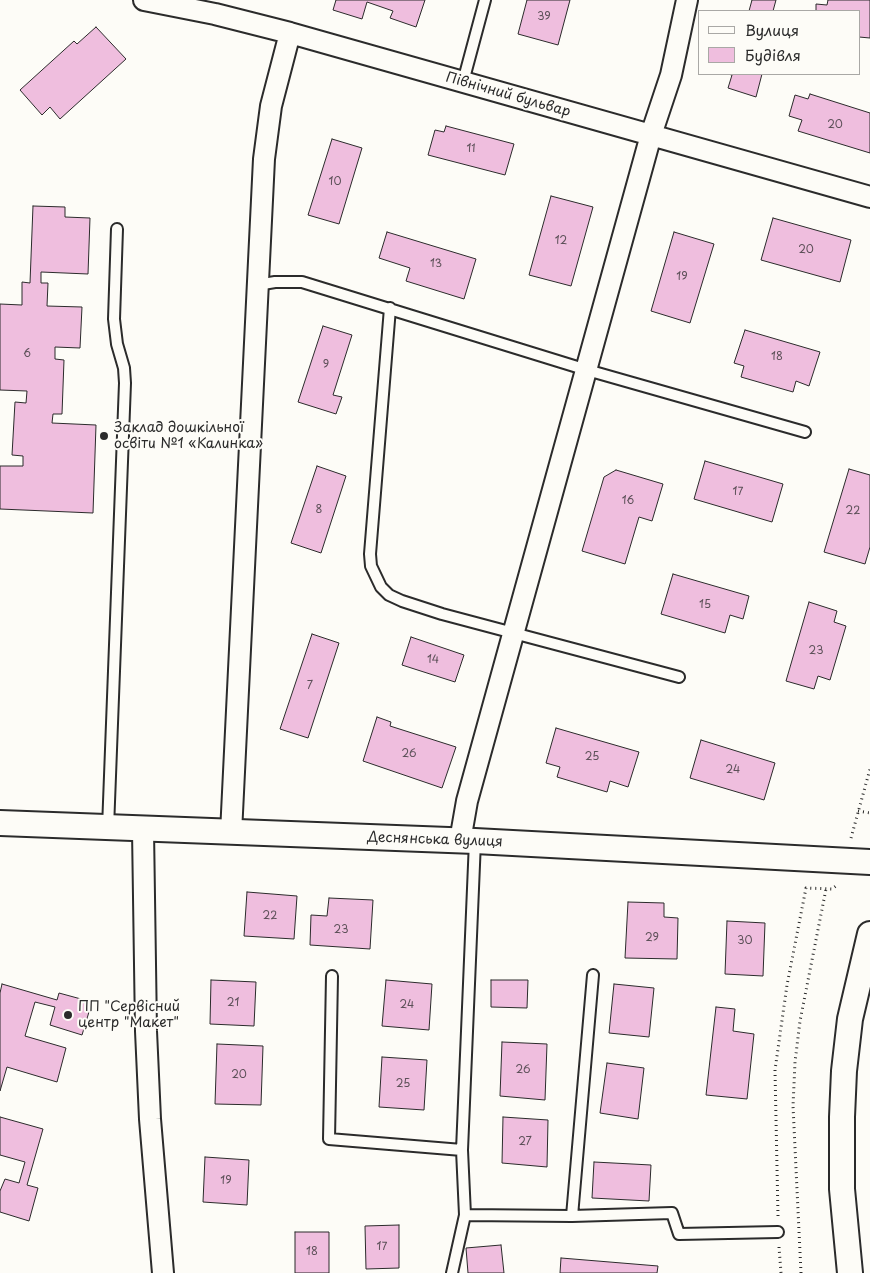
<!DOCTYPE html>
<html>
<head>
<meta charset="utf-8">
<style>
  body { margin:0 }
  #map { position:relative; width:870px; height:1273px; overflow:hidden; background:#fdfcf7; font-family:"Playpen Sans",sans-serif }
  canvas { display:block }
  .legend { position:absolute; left:698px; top:10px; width:162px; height:65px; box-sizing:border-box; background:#fdfcf7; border:1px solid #a9a8a5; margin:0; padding:6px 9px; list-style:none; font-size:15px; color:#2b2b2b }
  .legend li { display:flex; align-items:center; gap:10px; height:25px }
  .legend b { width:25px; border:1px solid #a9a8a5 }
</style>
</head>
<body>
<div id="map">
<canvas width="870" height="1273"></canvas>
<ul class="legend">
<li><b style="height:6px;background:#fdfcf7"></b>Вулиця</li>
<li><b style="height:14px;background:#efbede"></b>Будівля</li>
</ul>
</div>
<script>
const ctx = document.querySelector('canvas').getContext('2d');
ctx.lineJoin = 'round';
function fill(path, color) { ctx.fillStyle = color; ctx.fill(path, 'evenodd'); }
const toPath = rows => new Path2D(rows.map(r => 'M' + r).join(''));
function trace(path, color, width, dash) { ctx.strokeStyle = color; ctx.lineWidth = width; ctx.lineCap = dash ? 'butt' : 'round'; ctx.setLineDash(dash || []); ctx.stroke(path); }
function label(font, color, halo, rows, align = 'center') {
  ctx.font = font + ' "Playpen Sans",sans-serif'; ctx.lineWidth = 4; ctx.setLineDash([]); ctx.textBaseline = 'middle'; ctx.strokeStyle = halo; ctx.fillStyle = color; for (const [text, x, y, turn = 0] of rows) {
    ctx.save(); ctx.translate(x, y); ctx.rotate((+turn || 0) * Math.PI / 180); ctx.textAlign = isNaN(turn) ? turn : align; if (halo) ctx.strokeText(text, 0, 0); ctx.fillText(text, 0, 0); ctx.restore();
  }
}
const building = toPath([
  [336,0,425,0,416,27,390,18,393,11,367,2,362,19,333,10,336,0],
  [527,0,570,0,558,45,518,34,527,0],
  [752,0,776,0,773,11,749,11,752,0],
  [828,0,870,0,870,38,859,37,859,11,816,11,816,4,827,5,828,0],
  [96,27,126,59,60,119,50,107,42,115,20,90,74,41,77,44,96,27],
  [728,74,762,74,756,97,728,88,732,75,728,74],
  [810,94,870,113,870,153,798,131,802,120,789,116,795,95,808,99,810,94],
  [446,126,514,144,505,175,428,155,435,130,444,132,446,126],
  [332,139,362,148,339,224,308,215,332,139],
  [551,196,593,207,571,286,529,275,551,196],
  [33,206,65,207,65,217,90,218,88,274,41,272,41,283,48,283,47,306,82,307,80,348,55,347,55,359,64,360,62,414,53,414,52,423,96,425,93,513,0,509,0,466,23,466,23,456,12,455,15,402,26,403,27,391,0,390,0,304,22,305,22,282,30,283,33,206],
  [773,218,851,240,840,282,761,260,773,218],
  [387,232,476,259,464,299,406,281,410,268,379,258,387,232],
  [674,232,714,244,690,323,651,311,674,232],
  [323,326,352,335,333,395,342,397,336,414,298,402,323,326],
  [745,330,820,352,809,386,796,381,793,392,741,377,744,366,734,363,745,330],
  [705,461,783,484,772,522,694,499,705,461],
  [317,466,346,476,321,553,291,543,317,466],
  [849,469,870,475,870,547,865,564,824,552,849,469],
  [616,470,663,484,652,521,639,517,625,564,582,551,604,477,616,470],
  [673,574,749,596,743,619,730,615,725,633,661,614,673,574],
  [809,602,837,611,834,622,846,626,830,680,818,676,814,689,786,681,809,602],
  [312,634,339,643,308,738,280,729,312,634],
  [411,637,464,655,455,682,402,665,411,637],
  [377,717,391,722,390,726,456,747,442,788,363,761,377,717],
  [556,728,639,752,628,787,610,781,607,792,557,777,560,767,546,763,556,728],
  [701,740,775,763,764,800,690,778,701,740],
  [247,892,297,896,294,939,244,936,247,892],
  [329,898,373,900,370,949,310,945,311,915,327,916,329,898],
  [628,902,664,903,664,917,678,918,677,959,625,958,628,902],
  [727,921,765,923,763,976,725,974,727,921],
  [211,980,256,982,254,1026,210,1024,211,980],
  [386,980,432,984,429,1030,382,1026,386,980],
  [491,980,528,980,527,1008,491,1007,491,980],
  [2,984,57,1000,59,993,92,1002,82,1035,50,1025,55,1007,35,1002,25,1036,66,1048,57,1082,7,1067,0,1091,0,993,2,984],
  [614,984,654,988,649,1037,609,1033,614,984],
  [716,1007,735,1009,733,1031,754,1034,747,1099,706,1095,716,1007],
  [502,1042,547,1044,545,1100,500,1096,502,1042],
  [217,1044,263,1046,261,1105,215,1104,217,1044],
  [382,1057,427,1060,424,1110,379,1107,382,1057],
  [607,1063,644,1068,638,1119,600,1113,607,1063],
  [0,1117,43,1129,27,1185,38,1188,29,1221,0,1212,0,1191,5,1179,19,1183,25,1162,0,1155,0,1117],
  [503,1117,548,1120,547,1167,502,1163,503,1117],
  [205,1157,249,1160,247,1205,203,1202,205,1157],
  [594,1162,651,1165,649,1201,592,1198,594,1162],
  [399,1225,399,1268,366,1269,365,1226,399,1225],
  [295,1232,329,1232,329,1273,295,1273,295,1232],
  [501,1245,504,1273,468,1273,466,1248,501,1245],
  [561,1258,658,1266,657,1273,560,1273,561,1258]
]);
const path = toPath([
  [858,811,870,813],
  [851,838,870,769],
  [778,1216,775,1070,787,985,806,888,832,889,837,885],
  [779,1247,781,1273],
  [801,1273,793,1106,795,1062,800,1021,826,889]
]);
const service = toPath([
  [463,82,485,0],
  [257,285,275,282,302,282,587,370,805,432],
  [390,308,370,554,371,566,381,587,389,595,402,601,442,614,679,677],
  [108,828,125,383,124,368,117,344,114,319,117,229],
  [332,976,329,1139,462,1150],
  [465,1215,572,1216,672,1213,679,1234,778,1232],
  [572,1216,593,975],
  [452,1273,465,1215,462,1150,475,841]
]);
const minor = toPath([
  [144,0,215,14,290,33,870,197],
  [143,830,146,1031,150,1119,163,1273],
  [231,833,264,159,271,106,290,33],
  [460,841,467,801,651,135,671,75,687,0]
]);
const tertiary = toPath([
  [0,823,475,841,870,862],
  [850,1273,842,1189,842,1117,844,1071,850,1019,870,934]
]);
const markers = [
  [104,436,5,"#2b2b2b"],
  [68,1015,5,"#2b2b2b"]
];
const numberNames = [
  ["39",544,17],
  ["20",835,125],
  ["11",471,149],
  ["10",335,182],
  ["12",561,241],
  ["20",806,250],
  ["13",436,264],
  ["19",682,277],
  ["6",27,354],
  ["18",777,357],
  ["9",326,365],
  ["17",738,492],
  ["16",628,501],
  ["8",319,510],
  ["22",853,511],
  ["15",705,605],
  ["23",816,651],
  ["14",433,660],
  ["7",310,686],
  ["26",409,754],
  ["25",592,757],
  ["24",733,770],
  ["22",270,916],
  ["23",341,930],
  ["29",652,938],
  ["30",745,941],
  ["21",233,1003],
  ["24",407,1005],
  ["26",523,1070],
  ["20",239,1075],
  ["25",403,1084],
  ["27",525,1142],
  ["19",226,1181],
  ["17",382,1247],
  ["18",312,1252]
];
const streetNames = [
  ["Північний бульвар",508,95,16],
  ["Деснянська вулиця",435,840,2]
];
const poiNames = [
  ["Заклад дошкільної",114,428],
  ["освіти №1 «Калинка»",114,444],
  ["ПП \"Сервісний",78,1007],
  ["центр \"Макет\"",78,1023]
];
fill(building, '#efbede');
trace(building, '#2b2b2b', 1);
trace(service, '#2b2b2b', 14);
trace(minor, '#2b2b2b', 24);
trace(tertiary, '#2b2b2b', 28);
trace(path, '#2b2b2b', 3, [1, 4]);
trace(service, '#fdfcf7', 10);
trace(minor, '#fdfcf7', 20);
trace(tertiary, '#fdfcf7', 24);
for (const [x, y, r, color] of markers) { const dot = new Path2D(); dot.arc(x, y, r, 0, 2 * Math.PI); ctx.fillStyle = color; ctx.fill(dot); trace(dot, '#fdfcf7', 2); }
label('11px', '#5c5058', null, numberNames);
label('14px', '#2b2b2b', '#fdfcf7', streetNames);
label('14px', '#2b2b2b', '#fdfcf7', poiNames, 'left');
</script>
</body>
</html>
